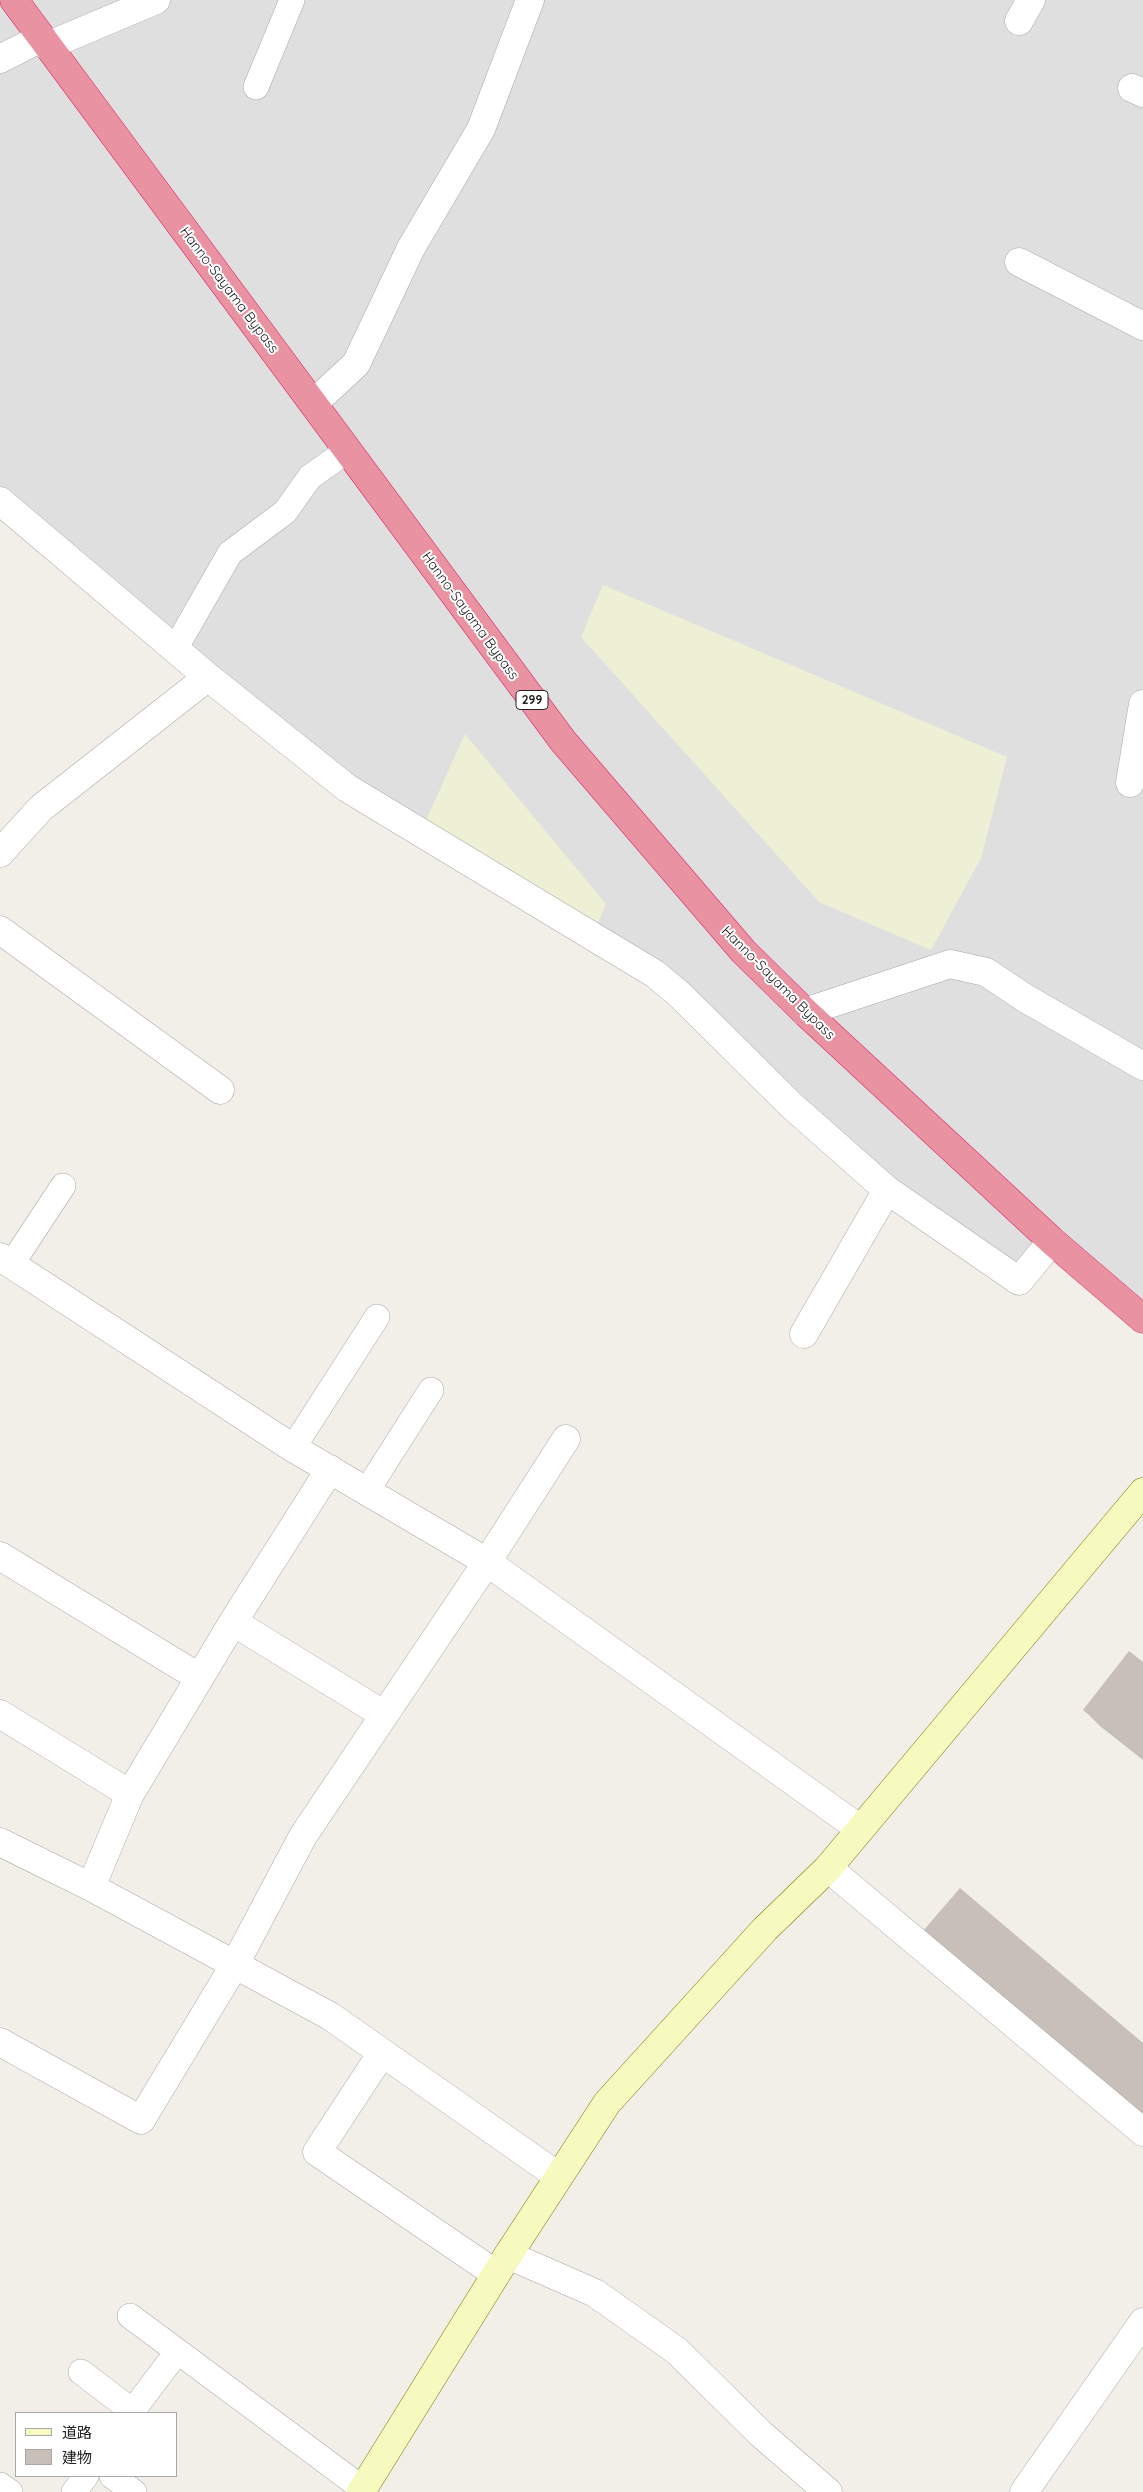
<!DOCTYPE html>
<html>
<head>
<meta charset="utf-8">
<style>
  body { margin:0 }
  #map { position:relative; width:1143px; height:2492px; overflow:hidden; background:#f2efe9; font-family:Quicksand,"Noto Sans JP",sans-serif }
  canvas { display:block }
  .legend { position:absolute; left:15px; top:2412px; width:162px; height:65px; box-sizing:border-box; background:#fff; border:1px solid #a7a7a7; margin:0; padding:6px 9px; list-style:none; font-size:15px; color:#222 }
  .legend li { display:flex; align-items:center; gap:10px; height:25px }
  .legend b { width:25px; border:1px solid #a7a7a7 }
</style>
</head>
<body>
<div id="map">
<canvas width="1143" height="2492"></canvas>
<ul class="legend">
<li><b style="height:6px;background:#f7fabf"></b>道路</li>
<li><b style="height:14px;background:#c7bfb8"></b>建物</li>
</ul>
</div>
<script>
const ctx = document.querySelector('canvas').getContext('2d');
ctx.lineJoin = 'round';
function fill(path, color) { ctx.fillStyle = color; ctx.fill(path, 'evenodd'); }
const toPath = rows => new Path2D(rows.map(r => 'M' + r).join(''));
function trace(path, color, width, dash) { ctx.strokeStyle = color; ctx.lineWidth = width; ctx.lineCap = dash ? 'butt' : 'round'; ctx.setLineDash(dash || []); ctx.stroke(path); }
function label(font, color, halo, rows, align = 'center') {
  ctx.font = font + ' Quicksand,sans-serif'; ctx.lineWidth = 4; ctx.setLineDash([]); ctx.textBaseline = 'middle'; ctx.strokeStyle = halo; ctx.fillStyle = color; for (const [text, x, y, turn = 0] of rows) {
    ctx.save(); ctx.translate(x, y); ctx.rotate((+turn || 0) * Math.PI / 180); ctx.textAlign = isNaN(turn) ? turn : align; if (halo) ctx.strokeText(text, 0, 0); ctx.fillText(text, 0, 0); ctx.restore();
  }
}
const residential = toPath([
  [0,0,1143,0,1143,1319,1053,1241,1019,1281,887,1190,680,995,373,804,0,501]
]);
const farmland = toPath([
  [603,585,1007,757,981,858,931,950,819,902,581,637],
  [465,734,606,904,597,925,423,827]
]);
const shadow = toPath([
  [1143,1663,1143,1760,1100,1726,1084,1710]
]);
const building = toPath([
  [1129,1651,1143,1662,1143,1758,1083,1710],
  [960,1888,1143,2043,1143,2117,923,1931]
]);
const lane = toPath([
  [256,87,292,0],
  [175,649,230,553,285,512,310,477,348,450],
  [11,1265,63,1186],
  [293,1448,377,1317],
  [366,1492,431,1390],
  [130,2316,363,2489],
  [81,2372,135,2413],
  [131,2413,177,2352],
  [112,2476,134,2492],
  [0,2485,10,2492],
  [74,2492,86,2476]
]);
const street = toPath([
  [1019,21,1031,0],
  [47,46,156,0],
  [0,59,41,38],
  [1132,88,1143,93],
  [1019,262,1143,326],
  [314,403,356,364,411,248,481,129,530,0],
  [0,501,208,677,347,788,655,974,680,995,791,1105,887,1190,1019,1281,1052,1241],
  [1130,783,1143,704],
  [0,853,41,808,208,677],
  [0,930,220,1090],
  [805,1012,950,964,986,972,1025,998,1143,1066],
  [0,1257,293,1448,487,1562,860,1829],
  [804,1334,887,1190],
  [0,1556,200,1678],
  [233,1622,383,1714],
  [0,1714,130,1794],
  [0,1842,91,1887,330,2016,558,2176],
  [828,1868,1143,2132],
  [91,1887,130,1794,233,1622,330,1469],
  [0,2042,141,2120,234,1966,303,1836,487,1562,566,1439],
  [382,2053,317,2152,496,2274],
  [508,2255,595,2293,677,2351,761,2434,828,2492],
  [1024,2492,1143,2322]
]);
const secondary = toPath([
  [361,2492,508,2255,607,2103,765,1929,828,1868,1143,1492]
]);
const highway = toPath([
  [14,0,563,741,743,951,805,1012,1052,1241,1143,1319]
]);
const shields = [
  [532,700,32]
];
const shieldNames = [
  ["299",532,700]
];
const streetNames = [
  ["Hanno-Sayama Bypass",229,290,53],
  ["Hanno-Sayama Bypass",470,616,54],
  ["Hanno-Sayama Bypass",778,983,45]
];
fill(residential, '#e0dfdf');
fill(farmland, '#eef0d5');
fill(shadow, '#0003');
fill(building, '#c7bfb8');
trace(lane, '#a9a9a9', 26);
trace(street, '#a9a9a9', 29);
trace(secondary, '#707d05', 29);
trace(highway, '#dc2a67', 29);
trace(lane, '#fff', 25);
trace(street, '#fff', 28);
trace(secondary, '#f7fabf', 28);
trace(highway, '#e892a2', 28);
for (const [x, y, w] of shields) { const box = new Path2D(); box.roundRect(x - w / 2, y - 9.5, w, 19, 4); ctx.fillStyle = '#fff'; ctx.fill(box); trace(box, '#222', 1); }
label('bold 12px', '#222', null, shieldNames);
label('14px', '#222', '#fff', streetNames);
</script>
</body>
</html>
